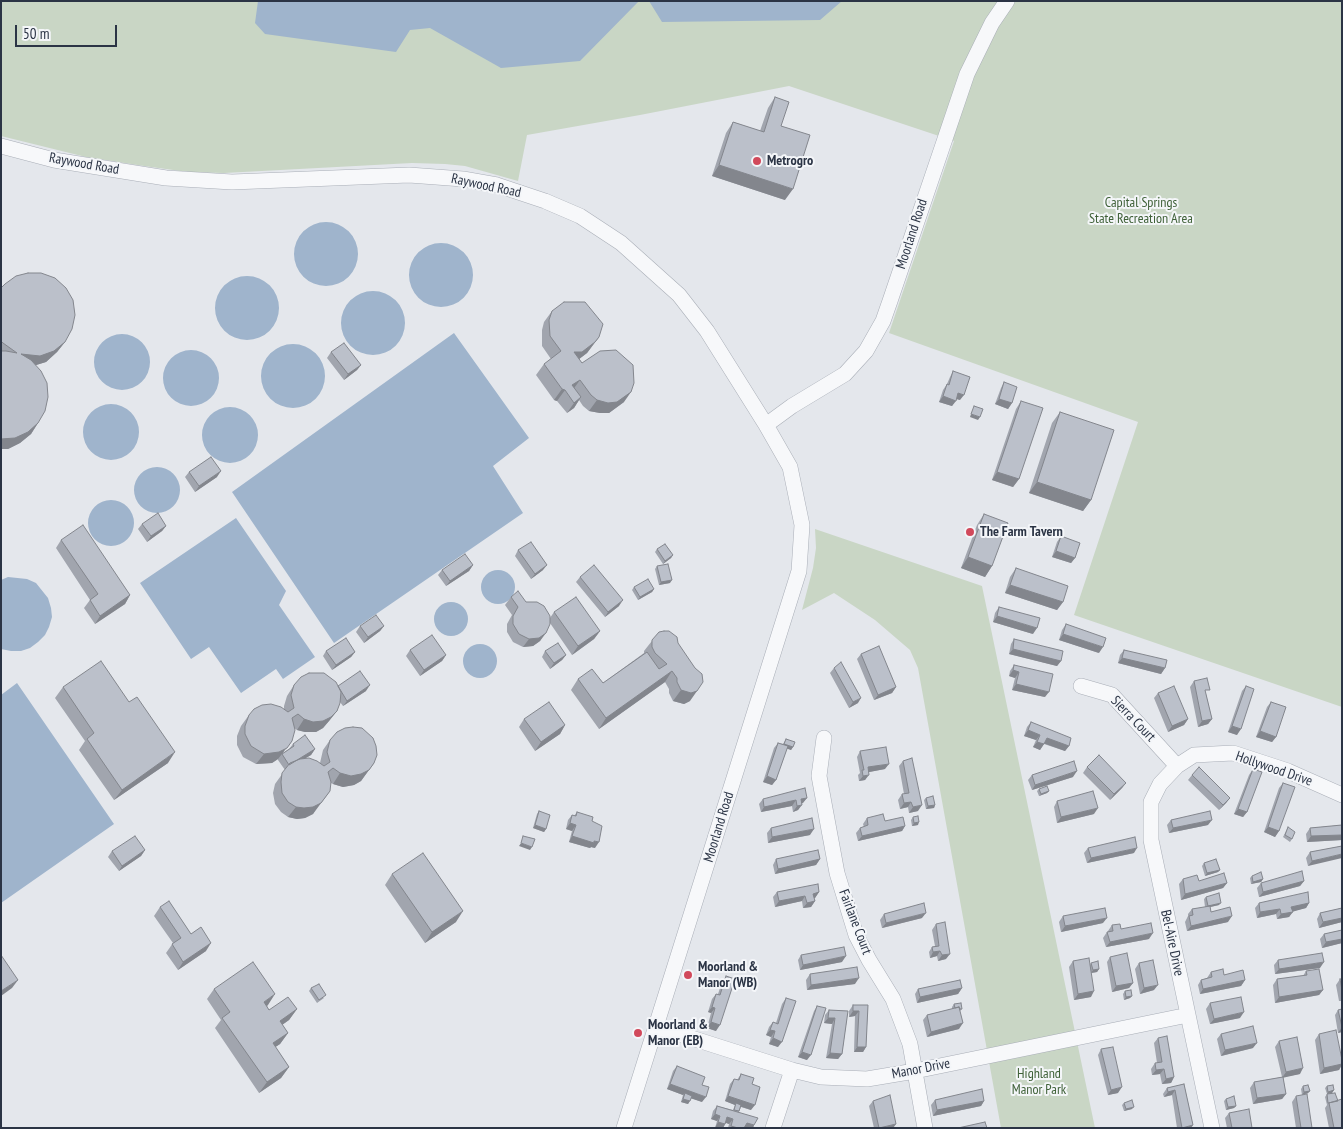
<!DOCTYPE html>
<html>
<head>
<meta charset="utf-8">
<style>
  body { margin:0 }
  #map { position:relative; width:1343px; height:1129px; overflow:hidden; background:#e4e7ec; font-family:"PT Sans Narrow",sans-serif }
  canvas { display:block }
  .frame { position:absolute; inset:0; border:2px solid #2b3445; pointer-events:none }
  .scale { position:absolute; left:15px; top:25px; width:102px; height:22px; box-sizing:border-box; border:2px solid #2b3445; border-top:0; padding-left:6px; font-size:15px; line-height:18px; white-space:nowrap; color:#2b3445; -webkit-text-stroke:4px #f4f6f9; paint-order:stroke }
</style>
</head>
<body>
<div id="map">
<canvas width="1343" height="1129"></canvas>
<div class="frame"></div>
<div class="scale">50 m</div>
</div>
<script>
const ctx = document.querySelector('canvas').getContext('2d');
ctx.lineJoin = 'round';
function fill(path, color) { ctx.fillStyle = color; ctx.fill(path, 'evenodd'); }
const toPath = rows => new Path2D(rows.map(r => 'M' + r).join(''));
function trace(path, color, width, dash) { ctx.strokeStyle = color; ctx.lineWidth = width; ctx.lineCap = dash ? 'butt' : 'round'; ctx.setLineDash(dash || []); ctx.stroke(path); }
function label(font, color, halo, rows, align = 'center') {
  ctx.font = font + ' "PT Sans Narrow",sans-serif'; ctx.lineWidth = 4; ctx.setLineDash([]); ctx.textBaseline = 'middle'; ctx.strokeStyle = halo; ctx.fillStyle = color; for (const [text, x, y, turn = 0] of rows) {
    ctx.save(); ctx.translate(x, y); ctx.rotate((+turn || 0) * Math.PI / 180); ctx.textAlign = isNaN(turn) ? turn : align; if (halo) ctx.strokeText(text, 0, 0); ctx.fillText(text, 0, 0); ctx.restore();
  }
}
const green = toPath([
  [1,1,1342,1,1342,707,1074,615,1138,422,889,333,954,141,789,86,640,115,527,135,518,181,465,166,445,164,412,163,224,173,188,172,144,166,86,157,1,136],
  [815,529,982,586,1095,1128,1001,1128,918,668,910,650,875,620,834,593,802,610,813,568,816,548]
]);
const water = toPath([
  [258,1,639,1,580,61,501,68,430,28,410,30,396,52,265,34,255,23],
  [649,1,842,1,820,20,662,22],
  '294 254a32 32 0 1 1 64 0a32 32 0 1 1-64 0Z',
  '409 275a32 32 0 1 1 64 0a32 32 0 1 1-64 0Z',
  '215 308a32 32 0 1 1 64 0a32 32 0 1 1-64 0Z',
  '341 323a32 32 0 1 1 64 0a32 32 0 1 1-64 0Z',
  [454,333,529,438,493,466,523,513,334,643,232,492],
  '94 362a28 28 0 1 1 56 0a28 28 0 1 1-56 0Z',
  '261 376a32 32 0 1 1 64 0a32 32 0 1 1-64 0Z',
  '163 378a28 28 0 1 1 56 0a28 28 0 1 1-56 0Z',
  '83 432a28 28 0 1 1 56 0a28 28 0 1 1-56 0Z',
  '202 435a28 28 0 1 1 56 0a28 28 0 1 1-56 0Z',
  '134 490a23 23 0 1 1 46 0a23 23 0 1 1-46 0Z',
  '88 523a23 23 0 1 1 46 0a23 23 0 1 1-46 0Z',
  [236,518,286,591,279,605,315,657,283,679,276,669,241,693,209,647,191,659,140,583],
  '481 587a17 17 0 1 1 34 0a17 17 0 1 1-34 0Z',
  [8,577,27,579,36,583,48,598,51,608,52,617,49,627,45,635,38,642,30,648,21,651,11,651,1,649,1,580],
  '434 619a17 17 0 1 1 34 0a17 17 0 1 1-34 0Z',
  '463 661a17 17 0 1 1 34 0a17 17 0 1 1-34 0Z',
  [17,683,114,824,1,903,1,695]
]);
const minor = toPath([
  [1,146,54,160,166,178,232,182,409,175,463,179,497,185,545,201,580,216,621,243,679,295,707,331,766,425,790,467,802,525,799,571,624,1128],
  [766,425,792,406,845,374,866,351,883,321,890,301,967,74,992,23,1007,1],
  [1081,686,1112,695,1177,766],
  [824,738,819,776,837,873,856,935,869,960,893,999,910,1044,925,1128],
  [657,1027,792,1070,821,1077,867,1079,915,1071,1188,1015],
  [773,1128,792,1070],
  [1212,1128,1151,840,1151,802,1160,784,1177,766,1194,755,1233,753,1288,771,1342,795]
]);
const wall = toPath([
  [775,97,781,126,785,200,712,176,726,133,733,122,760,131,768,108],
  [1,288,65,342,57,352,46,362,36,365,38,423,31,434,20,443,8,449,1,449],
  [552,311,599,337,587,353,579,359,582,363,624,402,609,413,600,413,589,411,583,406,579,400,574,408,567,413,557,401,554,400,536,375,544,364,551,359,542,346,542,330,544,322],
  [331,352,361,365,357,370,344,380,327,358],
  [953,371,960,400,956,399,952,406,939,402,943,390,947,384,950,377],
  [1004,382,1012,403,1008,409,995,404,1001,388],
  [1021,401,1019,479,1013,487,992,480,1016,409],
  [1060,412,1091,500,1083,511,1029,493,1052,423],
  [189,472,217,477,195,492,185,477],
  [984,514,992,566,985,577,961,568,977,525],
  [142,524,166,526,162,531,147,542,138,529],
  [1061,536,1075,558,1071,563,1052,557,1057,542],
  [61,540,130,595,125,604,95,624,84,608,90,600,56,548],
  [657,549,673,555,671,558,663,564,655,552],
  [518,550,543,570,531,579,515,556],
  [473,565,469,571,446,586,438,575,442,570],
  [657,566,670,583,659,585,655,569],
  [1016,568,1063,602,1057,610,1005,593,1010,577],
  [580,577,619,606,605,617,576,582],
  [634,587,654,589,652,592,638,600,632,590],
  [511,597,526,602,550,618,554,612,600,631,594,639,572,655,550,623,540,641,533,646,523,647,513,642,507,632,507,624,512,615,505,605],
  [999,607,1033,634,993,622,995,613],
  [1066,624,1099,653,1059,640,1062,630],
  [360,626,384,626,380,631,364,643,356,632],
  [659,632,690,701,684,704,673,701,669,693,669,689,665,682,599,729,571,690,578,679,603,683,644,653,644,651],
  [1014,639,1061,661,1057,666,1009,654,1011,644],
  [410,650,446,655,442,661,420,676,406,656],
  [1124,650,1165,668,1161,674,1118,663,1120,655],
  [326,651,355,652,351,657,332,670,323,656],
  [545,651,566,655,562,660,550,669,542,657],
  [861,654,896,687,892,693,874,700,857,659],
  [1014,665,1045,697,1012,690,1015,678,1009,676,1010,671],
  [834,668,858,703,849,708,830,673],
  [1194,681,1206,694,1212,719,1208,724,1198,727,1190,687],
  [294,685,338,686,366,691,343,706,340,702,337,711,329,721,323,728,316,732,305,732,297,730,294,728,283,753,289,749,293,744,315,749,311,755,304,759,320,763,323,750,330,740,374,763,361,781,354,785,343,787,333,784,331,783,313,814,305,818,297,819,288,817,281,812,275,804,273,793,275,784,285,770,278,760,278,759,272,763,256,764,243,757,237,745,237,736,241,726,249,715,284,709,284,706,287,696],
  [1246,686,1237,735,1228,732,1242,691],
  [63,687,168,763,114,800,79,750,85,741,55,698],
  [1158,693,1188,719,1184,725,1168,732,1154,698],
  [1271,702,1276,737,1272,742,1256,737,1267,707],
  [524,719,565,725,560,734,535,751,519,727],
  [1031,722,1069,746,1065,751,1044,744,1040,750,1033,747,1036,740,1024,736,1027,727],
  [786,739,793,747,791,750,787,748,776,780,772,785,763,782,774,748,778,743,783,744],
  [860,751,885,769,869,772,865,780,859,781,858,775,860,773,857,757],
  [903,761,918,811,909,813,908,807,900,809,898,800,902,794,904,794,899,766],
  [1087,767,1126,783,1122,788,1110,800,1083,773],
  [1253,769,1247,812,1243,817,1234,814,1249,775],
  [1032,775,1073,777,1032,790,1028,780],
  [1192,775,1230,798,1226,803,1219,810,1188,780],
  [1283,783,1279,831,1275,837,1264,832,1279,788],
  [1039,789,1049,791,1047,793,1039,796,1037,791],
  [807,798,802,803,798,810,793,812,792,806,761,812,759,804,763,799],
  [926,798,935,805,934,808,926,809,924,800],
  [1057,801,1094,814,1057,823,1054,807],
  [539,811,546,829,544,832,533,828,537,814],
  [577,812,592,821,595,848,591,847,590,848,569,842,572,831,566,829,568,820,572,815,574,816],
  [913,817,918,825,912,826,911,820],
  [867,818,885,821,905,826,902,831,858,841,856,833,860,828,864,827,863,824],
  [1171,820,1208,825,1169,833,1167,825],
  [1342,825,1342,840,1307,842,1306,834,1310,828],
  [1288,827,1292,839,1290,842,1283,837],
  [771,828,810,835,768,843,767,833],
  [1342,846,1308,866,1306,858,1310,852],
  [1088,848,1134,853,1087,863,1084,853],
  [145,850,141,856,119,871,108,857,112,851],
  [776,859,820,859,816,865,775,874,773,865],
  [1204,863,1220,870,1218,872,1205,876,1202,866],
  [392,874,456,922,425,943,385,885],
  [1252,876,1263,879,1261,882,1251,884,1250,878],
  [1183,879,1199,881,1227,883,1223,888,1181,900,1179,884],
  [1304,881,1300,886,1259,897,1257,888,1261,883],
  [777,892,819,892,815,898,814,898,815,901,811,907,803,908,802,901,775,907,773,897],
  [1206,897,1219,905,1210,907,1211,912,1228,922,1187,931,1185,922,1188,916,1188,914,1192,909,1205,907,1204,899],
  [1259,903,1309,903,1306,908,1293,911,1289,917,1277,919,1276,914,1257,918,1255,908],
  [160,907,191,934,206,951,178,970,166,953,173,943,154,916],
  [1342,908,1342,922,1319,928,1317,919,1320,913],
  [884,914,922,918,882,928,880,920],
  [1063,916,1103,923,1061,932,1059,922],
  [936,924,946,959,938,961,937,956,930,958,929,952,932,947,935,946,932,930],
  [1112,925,1121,929,1149,939,1106,947,1103,938,1107,932,1108,932,1108,931],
  [1342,930,1342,943,1322,948,1320,939,1324,934],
  [801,955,842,962,800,970,798,960],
  [1110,957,1133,983,1129,988,1112,992,1107,962],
  [1278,960,1320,968,1275,974,1274,965],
  [1073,961,1090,965,1091,963,1099,969,1097,972,1091,973,1091,997,1074,1000,1069,967],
  [1139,963,1154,990,1140,994,1135,969],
  [1306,971,1323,990,1319,995,1275,1003,1273,985,1277,979,1303,976],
  [1211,972,1245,980,1241,986,1200,994,1198,985,1201,980,1207,978],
  [810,974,855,984,807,990,806,980],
  [726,976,716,1031,707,1028,711,1013,708,1012,712,999,716,994,718,994,722,982],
  [1340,979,1342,979,1342,1001,1339,1001,1336,985],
  [311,988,324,998,317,1003,309,991],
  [962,988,958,994,917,1003,915,994,918,989],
  [214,989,268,1005,267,1006,269,1010,297,1009,289,1020,282,1025,288,1033,280,1044,275,1047,289,1067,281,1078,259,1093,215,1028,221,1020,207,999],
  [1125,991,1132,996,1130,998,1124,1000,1123,994],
  [786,998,778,1047,769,1044,771,1037,766,1035,769,1027,773,1022,776,1023,782,1004],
  [1210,1003,1240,1018,1210,1024,1206,1009],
  [954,1004,962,1009,960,1011,959,1029,927,1037,923,1020,927,1015,952,1009,952,1007],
  [853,1005,868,1005,866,1047,863,1052,854,1052,855,1016,849,1017,849,1011],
  [817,1006,807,1060,798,1057,814,1011],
  [1342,1009,1342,1032,1338,1033,1335,1015,1338,1010],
  [829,1010,848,1011,842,1054,838,1059,826,1058,832,1024,824,1023,825,1015],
  [1221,1034,1253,1048,1221,1056,1217,1039],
  [1319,1034,1342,1060,1342,1065,1339,1070,1320,1074,1315,1040],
  [1158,1038,1174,1077,1171,1083,1162,1084,1160,1074,1152,1075,1151,1069,1155,1063,1157,1063,1154,1043],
  [1279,1041,1300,1074,1283,1077,1286,1094,1282,1099,1253,1104,1250,1088,1254,1082,1282,1077,1275,1047],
  [1101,1049,1118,1093,1108,1095,1098,1055],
  [677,1066,702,1102,691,1098,688,1104,681,1102,683,1095,667,1089,673,1071],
  [741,1074,752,1084,751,1110,741,1107,739,1112,754,1125,753,1128,728,1128,729,1124,726,1123,723,1128,715,1128,717,1121,711,1119,713,1111,717,1106,733,1110,735,1105,725,1101,730,1084,734,1079,737,1080],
  [1184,1084,1193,1125,1191,1128,1177,1128,1172,1095,1164,1097,1163,1094,1167,1088],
  [1303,1086,1310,1091,1308,1093,1302,1095,1301,1089],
  [1327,1086,1334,1090,1332,1093,1338,1101,1342,1128,1329,1128,1325,1108,1327,1105,1325,1097,1327,1094,1325,1088],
  [1296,1096,1312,1128,1296,1128,1292,1102],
  [1226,1099,1236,1106,1234,1108,1226,1110,1224,1101],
  [935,1100,984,1101,981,1106,933,1116,931,1105],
  [873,1101,896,1124,893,1128,874,1128,869,1106],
  [1124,1103,1132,1109,1124,1111,1122,1105],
  [1229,1113,1252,1128,1227,1128,1225,1118]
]);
const shadedWall = toPath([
  [719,165,793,189,785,200,712,176],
  [599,337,587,353,574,363,574,352],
  [65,342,57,352,46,362,33,366,21,354],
  [361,365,357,370,344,380,348,374],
  [580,380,572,391,572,385],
  [562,389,565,390,557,401,554,400],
  [631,392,624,402,609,413,600,413,589,411,597,400],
  [958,393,964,395,960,400,954,398],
  [943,396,956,401,952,406,939,402],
  [581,397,574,408,567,413,574,403],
  [999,399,1012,403,1008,409,995,404],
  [971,414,980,417,978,420,970,417],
  [38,423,31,434,20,443,8,449,1,449,1,439],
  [221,471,217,477,195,492,199,486],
  [997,472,1019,479,1013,487,992,480],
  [1037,482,1091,500,1083,511,1029,493],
  [166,526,162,531,147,542,151,536],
  [1056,551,1075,558,1071,563,1052,557],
  [673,555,671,558,663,564,665,561],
  [968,557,992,566,985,577,961,568],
  [473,565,469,571,446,586,450,581],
  [547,565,543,570,531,579,535,574],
  [672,580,670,583,659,585,661,582],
  [1010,585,1063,602,1057,610,1005,593],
  [654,589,652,592,638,600,640,597],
  [130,595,125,604,95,624,100,616],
  [623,600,619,606,605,617,608,612],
  [997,616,1037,628,1033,634,993,622],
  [384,626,380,631,364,643,368,637],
  [600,631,594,639,572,655,578,646],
  [546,633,540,641,533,646,523,647,529,639],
  [1063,634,1103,647,1099,653,1059,640],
  [1013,649,1061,661,1057,666,1009,654],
  [355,652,351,657,332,670,336,665],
  [446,655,442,661,420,676,424,670],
  [566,655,562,660,550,669,554,663],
  [1122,658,1165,668,1161,674,1118,663],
  [1013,670,1019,672,1015,678,1009,676],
  [672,671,665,682,599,729,606,718],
  [1016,684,1049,692,1045,697,1012,690],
  [370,685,366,691,343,706,347,701],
  [896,687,892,693,874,700,878,695],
  [681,690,697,691,690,701,684,704,673,701],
  [861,698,858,703,849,708,853,702],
  [337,711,329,721,323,728,316,732,305,732,297,730,304,719],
  [1188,719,1184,725,1168,732,1172,726],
  [1212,719,1208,724,1198,727,1202,721],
  [565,725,560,734,535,751,541,742],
  [1232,726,1241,729,1237,735,1228,732],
  [1028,730,1040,735,1036,740,1024,736],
  [1260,731,1276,737,1272,742,1256,737],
  [1047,738,1069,746,1065,751,1043,743],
  [292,741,278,759,272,763,256,764,264,754],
  [1037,742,1044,744,1040,750,1033,747],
  [784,744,793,747,791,750,782,747],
  [315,749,311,755,285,770,289,765],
  [175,752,168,763,114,800,122,790],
  [374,763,361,781,354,785,343,787,333,784,340,773],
  [889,764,885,769,864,773,868,767],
  [1077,771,1073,777,1032,790,1035,785],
  [869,775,865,780,859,781,863,776],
  [767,776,776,780,772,785,763,782],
  [1126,783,1122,788,1110,800,1114,794],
  [330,791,313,814,305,818,297,819,288,817,296,807],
  [1049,791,1047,793,1039,796,1041,794],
  [807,798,803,803,797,804,801,799],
  [1230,798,1226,803,1219,810,1223,805],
  [796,800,792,806,761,812,764,807],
  [911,802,908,807,900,809,904,803],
  [802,805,798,810,793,812,797,806],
  [922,805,918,811,909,813,913,807],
  [935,805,934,808,926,809,928,806],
  [1098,808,1094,814,1057,823,1061,817],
  [1238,809,1247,812,1243,817,1234,814],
  [1212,820,1208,825,1169,833,1173,828],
  [919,822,918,825,912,826,914,823],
  [570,823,576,825,572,831,566,829],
  [535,825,546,829,544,832,533,828],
  [905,826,902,831,858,841,862,836],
  [1268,827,1279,831,1275,837,1264,832],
  [814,829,810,835,768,843,772,837],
  [1342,835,1342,840,1307,842,1311,836],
  [572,836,594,841,599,842,595,848,591,847,590,848,569,842],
  [521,843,532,847,530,850,519,846],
  [1137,848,1134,853,1087,863,1091,858],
  [145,850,141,856,119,871,122,866],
  [1342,854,1342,858,1308,866,1312,861],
  [820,859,816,865,775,874,778,869],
  [1220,870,1218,872,1205,876,1207,873],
  [1263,879,1261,882,1251,884,1253,882],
  [1304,881,1300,886,1259,897,1263,892],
  [1227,883,1223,888,1181,900,1185,894],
  [819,892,815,898,810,899,813,894],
  [805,896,802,901,775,907,779,901],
  [815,901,811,907,803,908,807,903],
  [1221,903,1219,905,1206,908,1208,906],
  [1309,903,1306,908,1288,913,1291,907],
  [1280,909,1276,914,1257,918,1260,912],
  [463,911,456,922,425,943,432,932],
  [1293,912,1289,917,1277,919,1281,914],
  [926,913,922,918,882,928,886,923],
  [1232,916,1228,922,1187,931,1191,926],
  [1107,918,1103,923,1061,932,1065,926],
  [1342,918,1342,922,1319,928,1323,922],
  [1153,933,1149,939,1106,947,1110,942],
  [1342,939,1342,943,1322,948,1326,942],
  [211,943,206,951,178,970,183,962],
  [940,951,937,956,930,958,933,952],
  [950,954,946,959,938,961,942,955],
  [846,956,842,962,800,970,803,965],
  [1324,962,1320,968,1275,974,1279,969],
  [1099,969,1097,972,1091,973,1093,970],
  [859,978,855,984,807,990,811,985],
  [18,980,12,988,1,996,1,991],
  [1245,980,1241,986,1200,994,1203,989],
  [1133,983,1129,988,1112,992,1116,986],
  [1158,985,1154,990,1140,994,1144,988],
  [962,988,958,994,917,1003,920,997],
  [1323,990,1319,995,1275,1003,1279,997],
  [1094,991,1091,997,1074,1000,1078,994],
  [275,994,268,1005,256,1013,264,1002],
  [1132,996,1130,998,1124,1000,1126,997],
  [712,1007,715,1008,711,1013,708,1012],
  [297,1009,289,1020,272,1032,280,1021],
  [853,1011,859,1011,855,1016,849,1017],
  [1244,1012,1240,1018,1210,1024,1214,1019],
  [828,1018,835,1018,832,1024,824,1023],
  [711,1022,720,1025,716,1031,707,1028],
  [963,1023,959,1029,927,1037,931,1032],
  [1342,1027,1342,1032,1338,1033],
  [770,1030,775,1031,771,1037,766,1035],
  [288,1033,280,1044,265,1054,273,1043],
  [773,1038,782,1042,778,1047,769,1044],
  [1257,1043,1253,1048,1221,1056,1225,1050],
  [857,1047,866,1047,863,1052,854,1052],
  [802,1052,811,1055,807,1060,798,1057],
  [830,1053,842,1054,838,1059,826,1058],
  [1342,1064,1339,1070,1320,1074,1324,1068],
  [289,1067,281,1078,259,1093,267,1082],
  [1303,1068,1300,1074,1282,1078,1286,1072],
  [1164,1069,1160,1074,1152,1075,1156,1070],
  [1174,1077,1171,1083,1162,1084,1166,1079],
  [670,1084,706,1097,702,1102,684,1096,685,1093,683,1095,667,1089],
  [1122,1087,1118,1093,1108,1095,1111,1090],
  [1175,1090,1172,1095,1164,1097,1168,1092],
  [1334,1090,1332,1093,1327,1094,1328,1092],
  [1310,1091,1308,1093,1302,1095,1304,1092],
  [1286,1094,1282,1099,1253,1104,1257,1098],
  [728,1096,755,1105,751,1110,736,1105,736,1103,735,1105,725,1101],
  [683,1099,690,1101,688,1104,681,1102],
  [984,1101,981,1106,933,1116,937,1110],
  [1236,1106,1234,1108,1226,1110,1228,1107],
  [1134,1107,1132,1109,1124,1111,1126,1109],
  [715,1114,720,1116,717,1121,711,1119],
  [727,1117,733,1119,729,1124,724,1122],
  [718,1122,725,1124,723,1128,715,1128],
  [747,1123,754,1125,753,1128,743,1128],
  [896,1124,893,1128,881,1128],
  [1193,1125,1191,1128,1182,1128]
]);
const building = toPath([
  [775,97,789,102,781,126,810,135,793,189,719,165,733,122,764,132,775,97],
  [28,273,41,273,55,278,66,288,73,300,75,315,72,329,65,342,54,351,40,356,21,354,31,360,41,371,47,383,48,397,45,411,38,423,28,432,15,438,1,439,1,351,6,351,17,353,3,343,1,341,1,288,5,284,16,276,28,273],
  [564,302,585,302,603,324,599,337,595,342,582,352,574,352,582,363,600,351,616,350,633,365,634,383,631,392,617,402,608,403,597,400,591,395,580,380,572,385,581,397,574,403,565,390,562,389,544,364,561,351,550,336,549,320,552,311,564,302],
  [344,343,361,365,348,374,331,352,344,343],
  [953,371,970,377,964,395,958,393,956,401,943,396,947,384,949,385,953,371],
  [1004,382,1017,387,1012,403,999,399,1004,382],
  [1021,401,1043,408,1019,479,997,472,1021,401],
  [974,406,983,409,980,417,971,414,974,406],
  [1060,412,1114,430,1091,500,1037,482,1060,412],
  [211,457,221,471,199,486,189,472,211,457],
  [158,513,166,526,151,536,142,524,158,513],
  [984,514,1008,523,992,566,968,557,984,514],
  [83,525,130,595,100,616,90,600,98,594,61,540,83,525],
  [1061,536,1080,543,1075,558,1056,551,1061,536],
  [531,542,547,565,535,574,518,550,531,542],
  [665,544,673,555,665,561,657,549,665,544],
  [465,554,473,565,450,581,442,570,465,554],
  [668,564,672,580,661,582,657,566,668,564],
  [594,565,623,600,608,612,580,577,594,565],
  [1016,568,1068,586,1063,602,1010,585,1016,568],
  [648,579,654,589,640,597,634,587,648,579],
  [518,591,526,602,537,602,544,606,550,616,550,624,546,633,539,638,529,639,519,634,513,624,513,616,518,607,511,597,518,591],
  [576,597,600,631,578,646,554,612,576,597],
  [999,607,1040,618,1037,628,997,616,999,607],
  [376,615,384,626,368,637,360,626,376,615],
  [1066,624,1106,638,1103,647,1063,634,1066,624],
  [664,631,669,631,677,637,678,643,695,668,702,674,703,682,697,691,691,693,681,690,677,682,677,678,672,671,606,718,578,679,592,669,603,683,647,652,659,669,667,664,655,653,652,647,652,640,659,632,664,631],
  [432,635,446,655,424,670,410,650,432,635],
  [346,638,355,652,336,665,326,651,346,638],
  [1014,639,1063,651,1061,661,1013,649,1014,639],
  [558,643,566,655,554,663,545,651,558,643],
  [879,646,896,687,878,695,861,654,879,646],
  [1124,650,1167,660,1165,668,1122,658,1124,650],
  [101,661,129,702,137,697,175,752,122,790,87,739,94,733,63,687,101,661],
  [841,662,861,698,853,702,834,668,841,662],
  [1014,665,1053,674,1049,692,1016,684,1019,672,1013,670,1014,665],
  [360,671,370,685,347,701,338,686,360,671],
  [309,673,324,673,336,682,341,692,340,703,337,711,331,717,323,721,313,722,304,719,298,714,292,718,295,730,292,741,287,748,279,752,264,754,251,746,245,734,245,726,249,715,254,709,262,705,271,704,281,707,288,712,294,708,291,695,294,685,301,677,309,673],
  [1207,678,1210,690,1205,690,1212,719,1202,721,1194,681,1207,678],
  [1174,686,1188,719,1172,726,1158,693,1174,686],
  [1246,686,1254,689,1241,729,1232,726,1246,686],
  [549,702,565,725,541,742,524,719,549,702],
  [1271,702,1286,707,1276,737,1260,731,1271,702],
  [1031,722,1071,738,1069,746,1047,738,1044,744,1037,742,1040,735,1028,730,1031,722],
  [353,727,362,728,373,738,376,746,377,755,374,763,369,770,361,774,351,776,340,773,333,768,328,772,331,782,330,791,321,803,313,807,304,808,296,807,288,802,282,793,281,782,282,773,290,763,300,759,309,758,317,761,324,766,330,762,327,752,330,740,337,732,345,728,353,727],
  [305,735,315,749,289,765,282,754,294,746,293,744,305,735],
  [786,739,795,742,793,747,784,744,786,739],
  [778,743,788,746,776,780,767,776,778,743],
  [886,747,889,764,868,767,869,775,863,776,862,770,864,770,860,751,886,747],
  [1099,755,1126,783,1114,794,1087,767,1099,755],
  [912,758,922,805,913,807,911,802,904,803,902,794,909,793,903,761,912,758],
  [1074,761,1077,771,1035,785,1032,775,1074,761],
  [1199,767,1230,798,1223,805,1192,775,1199,767],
  [1253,769,1262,772,1247,812,1238,809,1253,769],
  [1283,783,1295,787,1279,831,1268,827,1283,783],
  [1047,786,1049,791,1041,794,1039,789,1047,786],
  [805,788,807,798,801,799,802,805,797,806,796,800,764,807,763,799,805,788],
  [1093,791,1098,808,1061,817,1057,801,1093,791],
  [933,796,935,805,928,806,926,798,933,796],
  [539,811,550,815,546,829,535,825,539,811],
  [1210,811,1212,820,1173,828,1171,820,1210,811],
  [577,812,593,817,592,821,602,826,599,842,594,841,594,843,572,836,576,825,570,823,572,815,576,816,577,812],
  [883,814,885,821,903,817,905,826,862,836,860,828,868,825,867,818,883,814],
  [918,816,919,822,914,823,913,817,918,816],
  [812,818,814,829,772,837,771,828,812,818],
  [1342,825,1342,835,1311,836,1310,828,1342,825],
  [1288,827,1295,832,1292,839,1285,835,1288,827],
  [135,836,145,850,122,866,112,851,135,836],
  [523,836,535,839,532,847,521,843,523,836],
  [1135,837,1137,848,1091,858,1088,848,1135,837],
  [1342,846,1342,854,1312,861,1310,852,1342,846],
  [818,850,820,859,778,869,776,859,818,850],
  [423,853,463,911,432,932,392,874,423,853],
  [1216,859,1220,870,1207,873,1204,863,1216,859],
  [1302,871,1304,881,1263,892,1261,883,1302,871],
  [1261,872,1263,879,1253,882,1252,876,1261,872],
  [1224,873,1227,883,1185,894,1183,879,1197,875,1199,881,1224,873],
  [818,884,819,892,813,894,815,901,807,903,805,896,779,901,777,892,818,884],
  [1308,892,1309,903,1291,907,1293,912,1281,914,1280,909,1260,912,1259,903,1308,892],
  [1219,893,1221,903,1208,906,1206,897,1219,893],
  [169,901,191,934,201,927,211,943,183,962,172,944,181,938,160,907,169,901],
  [924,903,926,913,886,923,884,914,924,903],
  [1210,906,1211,912,1230,907,1232,916,1191,926,1189,916,1193,915,1192,909,1210,906],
  [1105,908,1107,918,1065,926,1063,916,1105,908],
  [1342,908,1342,918,1323,922,1320,913,1342,908],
  [945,922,950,954,942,955,940,951,933,952,932,947,939,946,936,924,945,922],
  [1151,923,1153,933,1110,942,1107,932,1113,931,1112,925,1120,924,1121,929,1151,923],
  [1342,930,1342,939,1326,942,1324,934,1342,930],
  [844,947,846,956,803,965,801,955,844,947],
  [1127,953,1133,983,1116,986,1110,957,1127,953],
  [1322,953,1324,962,1279,969,1278,960,1322,953],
  [1,955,18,980,1,991,1,955],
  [1089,958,1094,991,1078,994,1073,961,1089,958],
  [1153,960,1158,985,1144,988,1139,963,1153,960],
  [1098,961,1099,969,1093,970,1091,963,1098,961],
  [253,962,275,994,264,1002,269,1010,288,997,297,1009,280,1021,288,1033,273,1043,289,1067,267,1082,222,1018,230,1012,214,989,253,962],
  [857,967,859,978,811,985,810,974,857,967],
  [1223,969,1224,975,1243,970,1245,980,1203,989,1201,980,1212,977,1211,972,1223,969],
  [1319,969,1323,990,1279,997,1277,979,1307,975,1306,971,1319,969],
  [726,976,735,979,720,1025,711,1022,715,1008,712,1007,716,994,720,995,726,976],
  [1340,979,1342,979,1342,990,1340,979],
  [960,980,962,988,920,997,918,989,960,980],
  [319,984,326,995,319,1000,311,988,319,984],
  [1131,990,1132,996,1126,997,1125,991,1131,990],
  [1241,997,1244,1012,1214,1019,1210,1003,1241,997],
  [786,998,796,1001,782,1042,773,1038,775,1031,770,1030,773,1022,778,1024,786,998],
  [961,1003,962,1009,960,1009,959,1007,955,1008,954,1004,961,1003],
  [853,1005,868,1005,866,1047,857,1047,859,1011,853,1011,853,1005],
  [817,1006,826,1008,811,1055,802,1052,817,1006],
  [959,1007,963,1023,931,1032,927,1015,959,1007],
  [1342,1009,1342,1027,1338,1010,1342,1009],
  [829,1010,848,1011,842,1054,830,1053,835,1018,828,1018,829,1010],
  [1253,1026,1257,1043,1225,1050,1221,1034,1253,1026],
  [1336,1030,1342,1060,1342,1064,1324,1068,1319,1034,1336,1030],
  [1167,1036,1174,1077,1166,1079,1164,1069,1156,1070,1155,1063,1162,1062,1158,1038,1167,1036],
  [1297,1037,1303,1068,1286,1072,1279,1041,1297,1037],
  [1113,1047,1122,1087,1111,1090,1101,1049,1113,1047],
  [677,1066,705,1077,702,1085,709,1087,706,1097,670,1084,677,1066],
  [741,1074,754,1078,752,1084,760,1087,755,1105,728,1096,734,1079,739,1080,741,1074],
  [1283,1077,1286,1094,1257,1098,1254,1082,1283,1077],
  [1184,1084,1193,1125,1182,1128,1175,1090,1168,1092,1167,1088,1184,1084],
  [1308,1085,1310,1091,1304,1092,1303,1086,1308,1085],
  [1333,1085,1334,1090,1328,1092,1327,1086,1333,1085],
  [982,1089,984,1101,937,1110,935,1100,982,1089],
  [685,1093,692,1096,690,1101,683,1099,685,1093],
  [1335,1093,1338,1101,1328,1103,1327,1094,1335,1093],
  [1307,1094,1312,1128,1301,1128,1296,1096,1307,1094],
  [890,1095,896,1124,879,1128,873,1101,890,1095],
  [1234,1096,1236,1106,1228,1107,1226,1099,1234,1096],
  [1342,1099,1342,1128,1334,1128,1329,1103,1342,1099],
  [1132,1100,1134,1107,1126,1109,1124,1103,1132,1100],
  [736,1103,741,1105,739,1111,734,1110,736,1103],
  [717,1106,758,1118,754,1125,747,1123,744,1128,738,1128,731,1126,733,1119,727,1117,725,1124,718,1122,720,1116,715,1114,717,1106],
  [1249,1109,1252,1128,1232,1128,1229,1113,1249,1109],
  [985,1122,987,1128,958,1128,985,1122]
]);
const markers = [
  [757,161,5,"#d1495b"],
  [970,532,5,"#d1495b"],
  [688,975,5,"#d1495b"],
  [638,1033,5,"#d1495b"]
];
const poiNames = [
  ["Metrogro",767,161],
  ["The Farm Tavern",980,532],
  ["Moorland &",698,967],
  ["Manor (WB)",698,983],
  ["Moorland &",648,1025],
  ["Manor (EB)",648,1041]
];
const streetNames = [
  ["Raywood Road",84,164,10],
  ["Raywood Road",486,186,12],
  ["Moorland Road",912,234,-72],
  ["Sierra Court",1133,719,46],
  ["Hollywood Drive",1274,769,19],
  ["Moorland Road",719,827,-73],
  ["Fairlane Court",855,922,69],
  ["Bel-Aire Drive",1172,943,78],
  ["Manor Drive",921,1069,-11]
];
const parkNames = [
  ["Capital Springs",1141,203],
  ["State Recreation Area",1141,219],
  ["Highland",1039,1074],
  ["Manor Park",1039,1090]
];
fill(green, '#c9d6c5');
fill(water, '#9fb4cc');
trace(minor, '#a9aeb7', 16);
trace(minor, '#f7f8fa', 15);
fill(wall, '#a1a5ae');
fill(shadedWall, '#83868d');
fill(building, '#bbc0ca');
trace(building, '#83868d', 1);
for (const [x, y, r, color] of markers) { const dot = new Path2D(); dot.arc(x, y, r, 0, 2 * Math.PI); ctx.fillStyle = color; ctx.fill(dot); trace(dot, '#f4f6f9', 2); }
label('bold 14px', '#2b3445', '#f4f6f9', poiNames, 'left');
label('14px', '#2b3445', '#f4f6f9', streetNames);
label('14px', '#3f6138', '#f4f6f9', parkNames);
</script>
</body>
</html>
